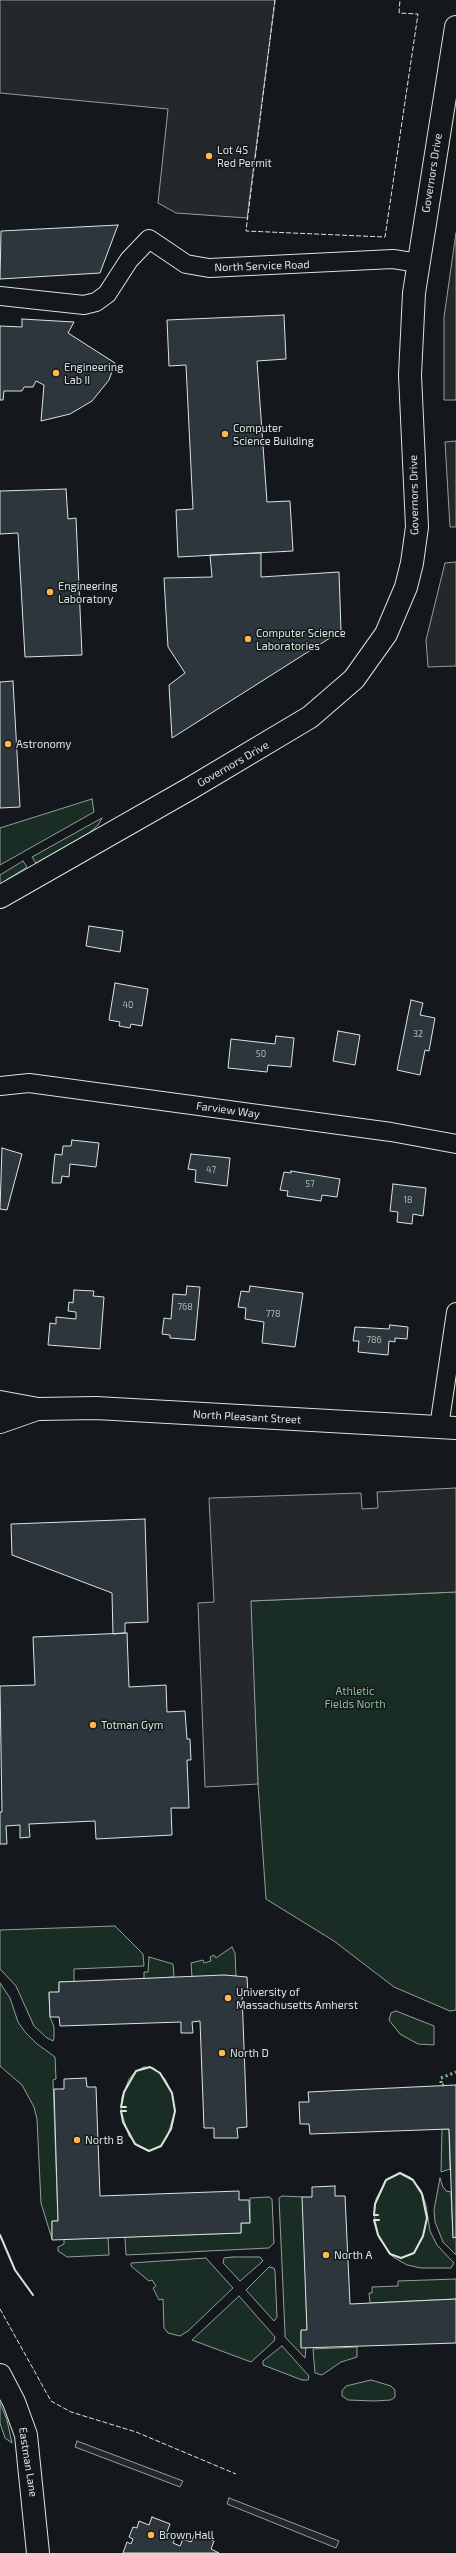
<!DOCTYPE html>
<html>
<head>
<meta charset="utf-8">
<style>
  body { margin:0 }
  canvas { display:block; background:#14181c }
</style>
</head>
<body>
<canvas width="456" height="2553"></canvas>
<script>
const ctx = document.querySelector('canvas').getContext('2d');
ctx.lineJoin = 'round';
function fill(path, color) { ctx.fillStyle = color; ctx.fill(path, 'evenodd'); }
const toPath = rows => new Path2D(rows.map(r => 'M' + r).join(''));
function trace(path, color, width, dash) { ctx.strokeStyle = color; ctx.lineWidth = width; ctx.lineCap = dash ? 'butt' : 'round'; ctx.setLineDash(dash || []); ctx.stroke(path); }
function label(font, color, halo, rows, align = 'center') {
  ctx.font = font + ' "Exo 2",sans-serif'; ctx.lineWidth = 3; ctx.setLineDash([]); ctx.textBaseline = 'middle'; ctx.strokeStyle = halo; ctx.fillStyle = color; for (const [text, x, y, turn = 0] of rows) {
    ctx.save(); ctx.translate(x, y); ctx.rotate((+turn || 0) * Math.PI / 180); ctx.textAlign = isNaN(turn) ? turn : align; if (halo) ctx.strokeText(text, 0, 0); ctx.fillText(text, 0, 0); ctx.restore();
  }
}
const green = toPath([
  [92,799,94,812,0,865,0,828,92,799],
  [102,818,98,825,89,833,36,863,32,857,102,818],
  [23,861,27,867,0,884,0,875,23,861],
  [456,1592,456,2010,450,2011,394,1987,334,1941,266,1899,258,1784,250,1601,456,1592],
  [115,1926,143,1954,144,1966,74,1969,74,1982,59,1982,59,1992,49,1993,50,2017,54,2027,54,2038,53,2041,47,2038,34,2026,16,1986,0,1969,0,1930,115,1926],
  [232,1947,235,1953,236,1976,192,1977,191,1963,203,1960,204,1963,211,1961,210,1957,214,1955,216,1958,232,1947],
  [149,1957,173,1964,174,1977,144,1979,144,1972,148,1972,149,1957],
  [0,1983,10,1998,18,2022,25,2032,36,2043,55,2057,56,2079,53,2080,58,2221,52,2221,52,2239,41,2203,37,2119,34,2107,22,2085,0,2066,0,1983],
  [396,2011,434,2026,434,2045,418,2044,400,2034,389,2020,391,2013,396,2011],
  [144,2067,154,2068,165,2079,172,2093,175,2111,167,2137,161,2146,149,2151,138,2146,129,2136,121,2111,122,2097,129,2079,136,2071,144,2067],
  [442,2129,449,2129,450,2169,441,2172,442,2129],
  [400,2173,410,2177,421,2190,426,2205,430,2231,437,2245,454,2263,451,2268,421,2268,407,2265,393,2257,379,2238,374,2215,376,2199,386,2180,400,2173],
  [440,2178,443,2187,446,2191,451,2192,453,2237,456,2237,456,2255,443,2242,435,2222,434,2210,440,2178],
  [282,2196,303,2197,307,2330,301,2331,301,2347,306,2348,305,2358,285,2337,285,2333,279,2198,282,2196],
  [269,2197,272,2199,274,2243,269,2248,126,2255,125,2237,241,2233,241,2223,250,2223,250,2198,269,2197],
  [108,2237,109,2255,67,2257,58,2251,58,2247,64,2244,64,2239,108,2237],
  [233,2257,260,2257,263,2261,240,2281,223,2263,224,2258,233,2257],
  [206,2258,233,2288,188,2331,180,2336,168,2333,164,2328,163,2299,159,2300,153,2288,156,2286,152,2280,149,2281,131,2266,131,2263,206,2258],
  [269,2267,274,2268,275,2271,277,2317,274,2321,246,2290,269,2267],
  [456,2279,456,2299,370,2303,369,2293,372,2293,372,2287,398,2286,398,2281,456,2279],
  [239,2296,275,2337,274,2341,251,2362,192,2340,239,2296],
  [282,2346,309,2376,308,2380,302,2380,263,2365,263,2361,282,2346],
  [357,2347,357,2357,341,2362,322,2375,315,2373,313,2349,357,2347],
  [371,2380,391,2386,395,2390,395,2397,391,2400,374,2401,348,2400,342,2396,342,2391,346,2386,371,2380],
  [0,2403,7,2420,12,2443,5,2438,0,2423,0,2403]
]);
const parking = toPath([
  [0,0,275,0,247,218,176,213,158,203,168,109,0,93,0,0],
  [456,233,456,400,444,400,444,317,456,233],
  [456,441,456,527,450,527,445,442,456,441],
  [456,562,456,666,428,667,426,640,445,563,456,562],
  [456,1488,456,1592,251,1601,258,1784,205,1787,198,1603,214,1602,209,1498,361,1493,362,1509,378,1508,377,1492,456,1488],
  [77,2441,183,2481,180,2487,75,2447,77,2441],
  [229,2498,339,2541,336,2548,227,2504,229,2498]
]);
const building = toPath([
  [118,225,100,273,0,279,1,231,118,225],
  [284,315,286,359,257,361,267,502,290,501,293,551,178,557,176,510,193,509,186,365,169,366,167,320,284,315],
  [22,319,74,322,68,333,115,363,109,380,92,401,70,414,41,421,44,385,36,381,33,387,24,387,22,391,4,391,3,400,0,400,0,326,22,327,22,319],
  [66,489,68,519,76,518,82,655,25,657,18,533,0,534,0,491,66,489],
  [261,553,261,577,339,572,341,631,172,738,169,685,185,673,168,647,164,578,212,577,210,555,261,553],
  [13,681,20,807,0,808,0,682,13,681],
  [89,926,123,931,120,952,86,946,89,926],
  [115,983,148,989,142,1026,131,1024,130,1028,119,1026,120,1022,109,1020,115,983],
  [411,1000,423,1003,420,1015,435,1018,429,1051,425,1050,420,1075,397,1070,411,1000],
  [338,1031,360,1035,355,1065,333,1061,338,1031],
  [276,1036,294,1038,291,1067,268,1065,267,1072,228,1068,231,1039,275,1044,276,1036],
  [72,1140,99,1143,96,1167,70,1164,69,1177,62,1176,61,1183,52,1183,55,1154,62,1155,63,1146,71,1146,72,1140],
  [2,1148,22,1154,7,1210,0,1209,2,1148],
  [191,1154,230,1158,227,1186,195,1182,196,1170,188,1169,191,1154],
  [291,1171,340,1179,337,1197,322,1195,321,1201,287,1196,288,1191,280,1190,284,1172,291,1173,291,1171],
  [393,1184,426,1188,423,1216,413,1214,412,1224,397,1222,398,1212,390,1211,393,1184],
  [187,1286,200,1287,195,1340,170,1338,170,1335,162,1334,164,1318,171,1319,173,1294,186,1295,187,1286],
  [250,1286,303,1293,295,1347,262,1343,264,1322,245,1319,246,1308,238,1307,241,1291,249,1292,250,1286],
  [74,1290,94,1291,93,1296,104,1297,100,1349,48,1345,50,1323,56,1324,56,1317,76,1319,76,1312,68,1311,69,1302,73,1303,74,1290],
  [390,1325,408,1327,407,1339,395,1338,395,1342,389,1341,388,1355,358,1352,359,1341,353,1341,355,1327,389,1329,390,1325],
  [145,1519,148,1622,125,1623,125,1633,113,1634,112,1593,12,1555,11,1524,145,1519],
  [127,1633,129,1687,166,1685,167,1712,185,1711,187,1739,190,1739,191,1760,187,1760,189,1808,171,1808,172,1835,96,1839,95,1821,29,1824,30,1837,20,1838,20,1825,6,1826,7,1844,0,1844,0,1812,2,1812,0,1686,35,1685,33,1637,127,1633],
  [224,1975,247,1977,248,1994,242,1994,247,2127,237,2128,238,2138,214,2138,214,2128,204,2128,200,2021,192,2022,193,2033,181,2033,181,2022,60,2026,59,2017,50,2017,49,1992,59,1992,59,1982,224,1975],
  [86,2078,87,2087,96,2087,100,2196,239,2191,239,2200,249,2200,250,2223,241,2223,241,2233,52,2240,52,2221,58,2221,54,2089,64,2089,64,2079,86,2078],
  [456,2085,456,2237,453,2238,449,2129,310,2134,309,2124,300,2124,299,2102,309,2102,308,2092,456,2085],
  [335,2186,335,2196,345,2196,350,2304,456,2299,456,2343,301,2348,301,2330,307,2330,302,2197,312,2197,312,2187,335,2186],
  [152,2517,170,2524,167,2532,176,2536,173,2543,180,2546,183,2539,191,2542,195,2533,214,2541,211,2549,219,2553,123,2553,127,2542,131,2544,133,2539,129,2537,133,2527,137,2528,139,2521,149,2525,152,2517]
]);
const minor = toPath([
  [0,296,84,305,96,302,107,294,129,260,149,239,186,264,209,268,393,259,419,263],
  [0,1086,29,1083,391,1132,456,1144],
  [439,1427,456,1312]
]);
const tertiary = toPath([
  [0,2375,14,2402,26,2435,38,2553]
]);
const secondary = toPath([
  [0,897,191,788,310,717,354,679,386,634,406,587,412,563,417,527,410,375,414,293,456,27],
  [0,1402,38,1409,96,1408,456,1428],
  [0,1422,37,1409]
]);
const hedge = toPath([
  [444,2085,441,2085,441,2078,456,2072]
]);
const fence = toPath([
  [275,0,246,231,385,237,418,14,399,13,400,0],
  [0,2309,51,2401,71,2412,136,2432,236,2474]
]);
const wall = toPath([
  [126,2107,121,2107,124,2092,136,2071,150,2067,160,2073,172,2093,175,2111,171,2129,161,2146,149,2151,135,2144,123,2122,121,2111,126,2111],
  [378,2215,374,2215,375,2204,386,2180,400,2173,413,2180,422,2194,427,2218,423,2236,414,2253,401,2258,390,2254,378,2235,374,2220,379,2220],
  [0,2235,15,2270,33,2295]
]);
const markers = [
  [209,156,4,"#ffb74d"],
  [56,373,4,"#ffb74d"],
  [225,434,4,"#ffb74d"],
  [50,592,4,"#ffb74d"],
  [248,639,4,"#ffb74d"],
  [8,744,4,"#ffb74d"],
  [93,1725,4,"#ffb74d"],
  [228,1998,4,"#ffb74d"],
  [222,2053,4,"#ffb74d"],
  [77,2140,4,"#ffb74d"],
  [326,2255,4,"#ffb74d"],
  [151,2535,4,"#ffb74d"]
];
const numberNames = [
  ["40",128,1005],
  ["32",418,1034],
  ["50",261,1054],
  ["47",211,1170],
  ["57",310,1184],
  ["18",408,1200],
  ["768",185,1307],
  ["778",273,1314],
  ["786",374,1340]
];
const poiNames = [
  ["Lot 45",217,150],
  ["Red Permit",217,163],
  ["Engineering",64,367],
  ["Lab II",64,380],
  ["Computer",233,428],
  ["Science Building",233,441],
  ["Engineering",58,586],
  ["Laboratory",58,599],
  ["Computer Science",256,633],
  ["Laboratories",256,646],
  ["Astronomy",16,744],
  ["Totman Gym",101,1725],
  ["University of",236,1992],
  ["Massachusetts Amherst",236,2005],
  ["North D",230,2053],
  ["North B",85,2140],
  ["North A",334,2255],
  ["Brown Hall",159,2535]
];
const streetNames = [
  ["Governors Drive",432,173,-81],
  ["North Service Road",262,266,-2],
  ["Governors Drive",414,495,-91],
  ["Governors Drive",233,764,-30],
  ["Farview Way",228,1110,8],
  ["North Pleasant Street",247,1417,3],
  ["Eastman Lane",28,2462,81]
];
const parkNames = [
  ["Athletic",355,1691],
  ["Fields North",355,1704]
];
fill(green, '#1a2d24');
trace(green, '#939e99', 1);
fill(parking, '#24282b');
trace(parking, '#939e99', 1);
fill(building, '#2c363c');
trace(building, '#d8e6dc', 1);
trace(minor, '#d8e6dc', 20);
trace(tertiary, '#d8e6dc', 24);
trace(secondary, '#d8e6dc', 24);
trace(minor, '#14181c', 18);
trace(tertiary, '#14181c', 22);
trace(secondary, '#14181c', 22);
trace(hedge, '#8ac095', 3, [2, 3]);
trace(fence, '#d8e6dc', 1, [5, 2]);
trace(wall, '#d8e6dc', 2);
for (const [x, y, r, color] of markers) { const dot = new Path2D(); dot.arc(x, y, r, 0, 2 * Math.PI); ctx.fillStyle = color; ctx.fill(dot); trace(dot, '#14181c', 1.5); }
label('9px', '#adbab4', null, numberNames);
label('11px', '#d8e6dc', '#14181c', poiNames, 'left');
label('11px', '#d8e6dc', '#14181c', streetNames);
label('11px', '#8ac095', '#14181c', parkNames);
</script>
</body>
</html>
